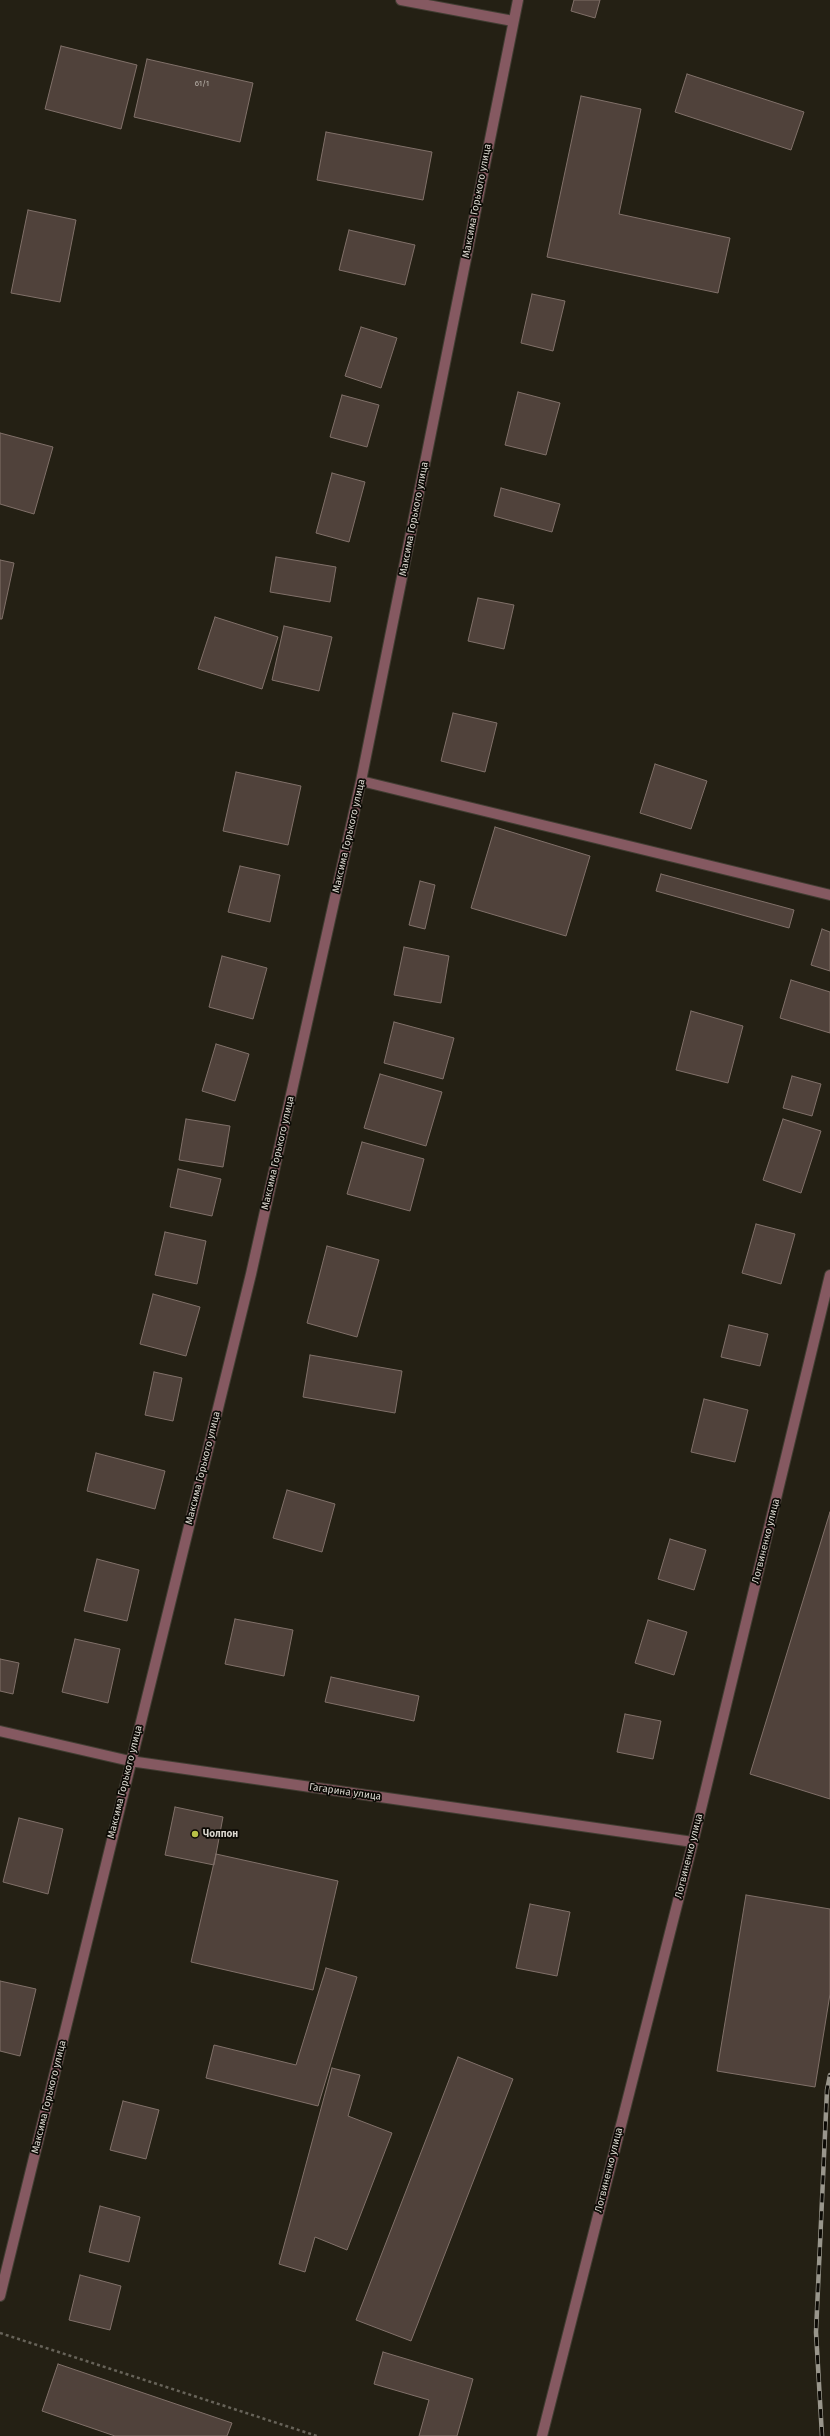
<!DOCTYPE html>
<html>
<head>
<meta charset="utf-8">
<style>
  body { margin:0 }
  canvas { display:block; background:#242014 }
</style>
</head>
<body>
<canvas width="830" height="2436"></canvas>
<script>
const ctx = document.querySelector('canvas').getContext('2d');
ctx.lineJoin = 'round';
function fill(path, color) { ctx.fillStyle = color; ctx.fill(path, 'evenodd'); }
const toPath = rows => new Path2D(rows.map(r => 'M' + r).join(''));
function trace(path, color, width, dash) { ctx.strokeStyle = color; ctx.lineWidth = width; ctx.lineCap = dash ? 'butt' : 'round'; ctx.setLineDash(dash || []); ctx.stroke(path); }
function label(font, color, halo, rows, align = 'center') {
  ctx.font = font + ' "Fira Sans",sans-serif'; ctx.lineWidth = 3.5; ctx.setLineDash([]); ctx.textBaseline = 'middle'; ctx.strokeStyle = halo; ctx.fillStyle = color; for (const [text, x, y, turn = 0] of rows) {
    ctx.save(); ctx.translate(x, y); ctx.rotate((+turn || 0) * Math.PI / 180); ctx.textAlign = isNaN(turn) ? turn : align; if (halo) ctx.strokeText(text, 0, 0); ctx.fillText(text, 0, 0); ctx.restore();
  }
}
const building = toPath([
  [574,0,600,0,595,18,571,11,574,0],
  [61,46,137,65,121,129,45,109,61,46],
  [147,59,253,83,240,142,134,117,147,59],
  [687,74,804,112,791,150,675,112,687,74],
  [581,96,641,109,619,214,730,238,718,293,547,257,581,96],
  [326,132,432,152,423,200,317,180,326,132],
  [28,210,76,220,60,302,11,293,28,210],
  [349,230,415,245,405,285,339,270,349,230],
  [532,294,565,301,553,351,521,343,532,294],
  [361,327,397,338,381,388,345,376,361,327],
  [518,392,560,403,546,455,505,445,518,392],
  [342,395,379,405,367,447,330,437,342,395],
  [0,433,53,447,34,514,0,504,0,433],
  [332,473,365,482,349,542,316,533,332,473],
  [501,488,560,504,552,532,494,516,501,488],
  [276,557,336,567,330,602,270,592,276,557],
  [0,560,14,563,2,619,0,619,0,560],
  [478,598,514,605,504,649,468,641,478,598],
  [215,617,278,637,262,689,198,669,215,617],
  [284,626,332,637,319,691,272,680,284,626],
  [453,713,497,723,485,772,441,761,453,713],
  [655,764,707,781,691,829,640,813,655,764],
  [236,772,301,786,288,845,223,831,236,772],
  [495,827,590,856,566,936,471,908,495,827],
  [240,866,280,875,270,922,228,912,240,866],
  [661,874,794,910,789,928,656,891,661,874],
  [420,881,435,885,425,929,409,925,420,881],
  [822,929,830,932,830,971,811,965,822,929],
  [404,947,449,956,441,1003,394,995,404,947],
  [222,956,267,968,253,1019,209,1007,222,956],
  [791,980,830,992,830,1033,780,1018,791,980],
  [691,1011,743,1026,728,1083,676,1070,691,1011],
  [394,1022,454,1038,443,1079,384,1063,394,1022],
  [216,1044,249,1054,235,1101,202,1091,216,1044],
  [380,1074,442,1092,426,1146,364,1128,380,1074],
  [792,1076,821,1084,812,1116,783,1108,792,1076],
  [186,1119,230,1126,223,1167,179,1160,186,1119],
  [783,1119,821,1131,801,1193,763,1180,783,1119],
  [362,1142,424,1159,410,1211,347,1194,362,1142],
  [178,1169,221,1179,212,1216,170,1207,178,1169],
  [756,1224,795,1234,781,1284,742,1273,756,1224],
  [165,1232,206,1241,197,1284,155,1275,165,1232],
  [327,1246,379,1260,357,1337,307,1323,327,1246],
  [153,1294,200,1307,186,1356,140,1344,153,1294],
  [729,1325,768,1334,760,1366,721,1357,729,1325],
  [310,1355,402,1371,395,1413,303,1397,310,1355],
  [154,1372,182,1378,173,1421,145,1415,154,1372],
  [704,1399,748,1410,735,1462,691,1452,704,1399],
  [96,1453,165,1471,155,1509,87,1491,96,1453],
  [287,1490,335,1504,322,1552,273,1538,287,1490],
  [830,1512,830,1799,750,1774,830,1512],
  [670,1539,706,1550,694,1590,658,1579,670,1539],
  [97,1559,139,1570,127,1621,84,1611,97,1559],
  [235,1619,293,1630,284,1676,225,1664,235,1619],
  [648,1620,687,1632,674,1675,635,1663,648,1620],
  [75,1639,120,1649,108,1703,62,1692,75,1639],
  [0,1659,19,1663,13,1694,0,1691,0,1659],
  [331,1677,419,1696,414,1721,325,1702,331,1677],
  [625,1714,661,1721,653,1759,617,1752,625,1714],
  [175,1807,223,1817,214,1865,165,1855,175,1807],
  [19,1818,63,1829,48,1894,3,1882,19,1818],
  [216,1854,338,1881,313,1990,191,1962,216,1854],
  [746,1895,830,1909,830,1994,815,2087,717,2071,746,1895],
  [530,1904,570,1912,557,1976,516,1968,530,1904],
  [326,1968,357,1977,318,2106,206,2078,214,2045,296,2065,326,1968],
  [0,1981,36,1989,20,2056,0,2051,0,1981],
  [458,2057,513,2079,411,2341,356,2320,458,2057],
  [332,2068,360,2075,348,2116,392,2133,347,2250,315,2237,305,2272,279,2264,332,2068],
  [123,2101,159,2110,146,2159,110,2150,123,2101],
  [100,2206,140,2217,129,2262,89,2252,100,2206],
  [80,2275,121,2286,110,2330,69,2320,80,2275],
  [383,2352,473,2379,457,2436,419,2436,429,2400,374,2384,383,2352],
  [58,2364,232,2423,227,2436,115,2436,42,2411,58,2364]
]);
const path = toPath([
  [0,2333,317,2436]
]);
const minor = toPath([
  [401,0,513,21],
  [361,781,830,895],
  [0,1731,130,1761,693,1842],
  [0,2296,251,1274,361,781,518,0],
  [542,2436,693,1842,830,1275]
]);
const rail = toPath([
  [822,2436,816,2332,827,2090,830,2075]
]);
const markers = [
  [195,1834,4,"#b8c147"]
];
const numberNames = [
  ["61/1",202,84]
];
const streetNames = [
  ["Максима Горького улица",477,201,-79],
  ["Максима Горького улица",414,519,-79],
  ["Максима Горького улица",349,836,-77],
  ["Максима Горького улица",278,1153,-77],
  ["Максима Горького улица",203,1468,-76],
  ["Логвиненко улица",766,1541,-76],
  ["Максима Горького улица",125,1782,-76],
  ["Гагарина улица",345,1792,8],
  ["Логвиненко улица",689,1856,-76],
  ["Максима Горького улица",49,2097,-76],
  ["Логвиненко улица",609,2170,-76]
];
const poiNames = [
  ["Чолпон",203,1834]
];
fill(building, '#50423b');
trace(building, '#807069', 1);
trace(minor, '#413d32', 12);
trace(path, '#676359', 2.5, [3, 3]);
trace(minor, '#855961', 10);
trace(rail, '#99968c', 4.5);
trace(rail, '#0c0a05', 3, [9]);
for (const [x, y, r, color] of markers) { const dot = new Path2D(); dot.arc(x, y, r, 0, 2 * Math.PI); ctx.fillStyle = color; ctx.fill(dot); trace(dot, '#0c0a05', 1.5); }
label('8px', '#b7b1a9', null, numberNames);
label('10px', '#d9d6ce', '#0c0a05', streetNames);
label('bold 10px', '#d9d6ce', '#0c0a05', poiNames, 'left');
</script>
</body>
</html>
